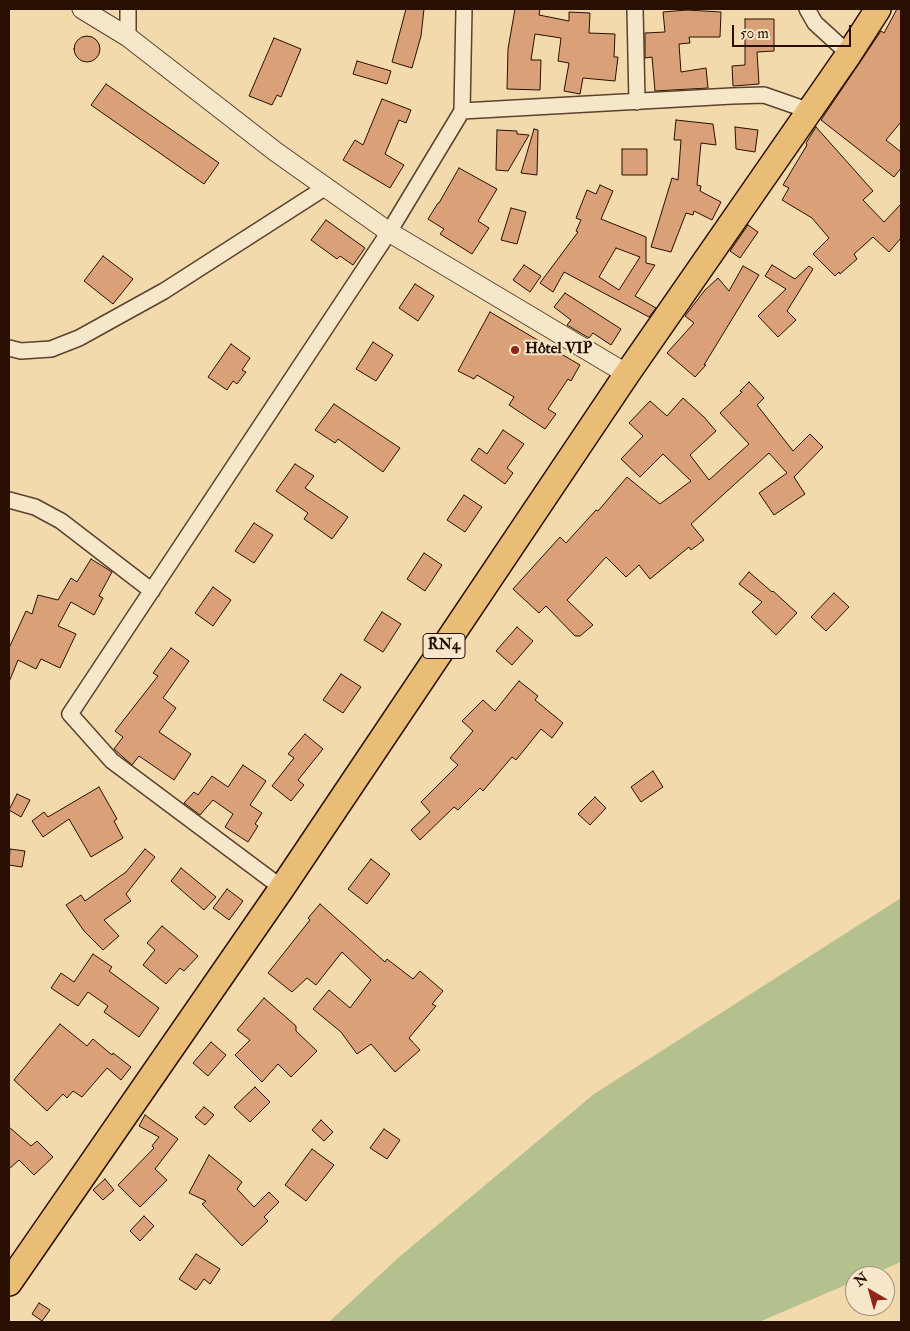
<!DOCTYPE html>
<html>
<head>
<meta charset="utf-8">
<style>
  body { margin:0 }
  #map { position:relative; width:910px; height:1331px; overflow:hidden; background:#f2daad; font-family:"IM FELL Double Pica",serif }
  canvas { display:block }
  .frame { position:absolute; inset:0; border:10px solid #280f02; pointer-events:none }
  .north { position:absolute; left:845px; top:1266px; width:50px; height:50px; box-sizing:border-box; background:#f7e7ca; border:1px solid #a4917a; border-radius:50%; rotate:322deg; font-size:14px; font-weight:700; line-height:20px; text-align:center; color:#280f02 }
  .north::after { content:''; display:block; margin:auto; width:18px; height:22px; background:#8f2418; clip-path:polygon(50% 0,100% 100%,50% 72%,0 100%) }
  .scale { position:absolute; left:732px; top:25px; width:119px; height:22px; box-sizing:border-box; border:2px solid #280f02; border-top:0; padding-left:6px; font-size:15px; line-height:18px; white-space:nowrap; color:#280f02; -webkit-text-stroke:4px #f7e7ca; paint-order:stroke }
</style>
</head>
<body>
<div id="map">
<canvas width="910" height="1331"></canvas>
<div class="frame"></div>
<div class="north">N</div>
<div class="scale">50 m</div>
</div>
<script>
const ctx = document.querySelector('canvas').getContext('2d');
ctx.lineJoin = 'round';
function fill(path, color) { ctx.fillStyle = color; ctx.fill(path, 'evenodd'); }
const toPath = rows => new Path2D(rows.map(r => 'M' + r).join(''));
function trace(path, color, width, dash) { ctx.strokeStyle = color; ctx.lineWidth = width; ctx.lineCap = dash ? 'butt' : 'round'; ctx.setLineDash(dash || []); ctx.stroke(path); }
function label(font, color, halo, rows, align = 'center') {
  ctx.font = font + ' "IM FELL Double Pica",serif'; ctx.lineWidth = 4; ctx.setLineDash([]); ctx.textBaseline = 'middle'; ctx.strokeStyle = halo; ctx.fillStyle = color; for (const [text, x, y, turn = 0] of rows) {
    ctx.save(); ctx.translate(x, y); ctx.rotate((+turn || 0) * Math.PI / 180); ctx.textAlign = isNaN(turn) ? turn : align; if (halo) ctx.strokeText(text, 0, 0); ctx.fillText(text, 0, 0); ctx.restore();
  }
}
const green = toPath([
  [901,898,901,1262,868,1276,855,1276,855,1281,759,1322,329,1322,398,1258,594,1094]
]);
const building = toPath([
  [406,9,424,9,421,36,412,68,392,62,406,9],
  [515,9,540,9,539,15,569,21,569,12,590,13,589,33,615,34,614,57,618,57,615,81,583,78,580,94,564,91,569,63,558,61,561,38,535,34,531,60,541,60,540,90,507,89,508,49,515,9],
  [897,9,901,9,901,122,886,140,901,152,901,168,894,177,821,120,881,31,884,33,897,9],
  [687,10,721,12,720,37,689,37,690,43,679,44,681,72,706,68,708,88,655,91,652,57,645,58,645,33,665,32,663,12,687,10],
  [745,19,774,19,774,51,757,52,759,84,733,86,732,66,745,65,745,19],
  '74 49a13 13 0 1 1 26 0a13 13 0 1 1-26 0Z',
  [274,38,301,49,281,97,277,95,272,105,249,96,274,38],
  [357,61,391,71,387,84,353,74,357,61],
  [106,84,219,163,204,184,91,105,106,84],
  [382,99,411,110,406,123,399,120,385,154,404,165,390,188,343,160,355,140,363,145,382,99],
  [676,120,713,124,716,145,701,143,697,185,701,186,700,191,721,202,712,220,694,211,693,215,686,213,671,252,651,247,672,178,678,180,681,140,674,140,676,120],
  [735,127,758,130,755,152,736,149,735,127],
  [816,127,873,191,863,200,884,222,901,204,901,238,889,252,873,237,854,254,857,259,840,274,839,272,835,276,813,254,829,238,812,218,782,200,789,188,783,185,807,145,806,143,816,127],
  [534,129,538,130,537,175,521,173,534,129],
  [497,130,517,131,517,134,529,135,508,171,496,170,497,130],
  [622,149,647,149,647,175,622,175,622,149],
  [459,168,497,189,478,221,489,228,472,254,440,234,444,229,428,219,438,203,439,203,459,168],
  [600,185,613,191,601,219,646,237,646,263,655,265,635,296,656,308,649,317,564,272,553,292,540,283,578,232,576,231,581,220,576,218,587,190,596,194,600,185],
  [616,248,640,257,619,290,599,277,616,248],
  [511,208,526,212,517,244,501,240,511,208],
  [326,220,365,248,353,265,340,256,337,259,311,240,326,220],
  [748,225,758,232,740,258,730,251,748,225],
  [103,256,133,279,113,304,84,281,103,256],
  [524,265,541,276,530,292,513,280,524,265],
  [772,265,795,279,809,266,813,269,787,311,796,320,778,337,758,316,786,289,765,276,772,265],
  [743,266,759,275,704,365,706,365,695,377,667,353,694,323,685,316,705,290,718,278,729,291,743,266],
  [415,284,434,296,418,321,399,308,415,284],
  [565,293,621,329,611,345,593,333,589,338,567,325,571,320,554,307,565,293],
  [490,312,580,365,571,381,568,379,548,409,556,414,545,429,509,405,514,397,477,375,474,379,458,371,490,312],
  [373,342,393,355,376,381,356,369,373,342],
  [231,344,250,358,242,370,246,372,237,384,233,381,227,390,208,377,231,344],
  [749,382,764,398,757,405,793,451,810,434,823,447,794,477,805,494,774,515,759,493,787,473,769,453,691,524,704,540,691,550,689,547,650,579,639,565,626,577,606,557,567,600,593,625,580,636,575,636,546,606,539,613,513,589,560,537,566,543,596,510,598,511,627,477,660,504,691,481,663,454,640,477,621,459,643,436,629,423,650,401,667,416,683,398,704,417,716,431,690,455,709,480,749,444,720,413,742,392,740,391,749,382],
  [334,404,400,448,383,472,338,439,335,443,315,430,334,404],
  [503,430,524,444,507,468,513,473,505,484,471,460,479,448,487,454,503,430],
  [295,464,314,476,305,488,348,517,332,539,304,519,308,513,276,491,295,464],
  [464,495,482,507,465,532,447,520,464,495],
  [254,523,273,535,254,563,235,551,254,523],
  [424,553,442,565,425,591,407,579,424,553],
  [91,559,112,572,99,596,103,598,94,615,71,602,58,626,76,634,60,668,41,659,36,669,18,660,9,682,9,648,26,611,32,614,38,595,58,600,71,578,77,582,91,559],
  [749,572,772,592,773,591,797,613,776,635,752,612,762,602,739,584,749,572],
  [213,587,231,600,213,626,195,613,213,587],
  [834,593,849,607,826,631,811,617,834,593],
  [382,612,401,624,383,652,364,640,382,612],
  [517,627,533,641,512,665,496,651,517,627],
  [171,648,189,661,163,698,176,708,159,732,191,754,174,780,139,756,132,765,114,749,123,737,115,731,158,676,153,673,171,648],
  [341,674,361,687,343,713,323,700,341,674],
  [519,681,538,696,535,700,563,723,552,738,541,729,516,760,512,757,483,791,480,788,458,810,454,807,420,840,411,830,430,812,421,802,458,765,450,758,473,731,462,721,483,700,495,711,519,681],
  [305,734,323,749,298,780,304,785,291,801,272,786,294,758,288,754,305,734],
  [243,765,266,781,250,805,262,813,255,824,258,826,248,842,225,827,233,814,213,800,200,815,184,803,194,792,198,795,212,776,228,787,243,765],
  [653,771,663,787,641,802,631,787,653,771],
  [99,787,117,819,114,821,123,838,91,857,69,819,43,837,32,821,44,812,48,817,99,787],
  [17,794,30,800,21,817,9,810,17,794],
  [595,797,606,808,590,825,578,814,595,797],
  [10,849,25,851,22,867,9,865,10,849],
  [145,849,155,857,126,894,131,901,104,920,119,936,103,950,84,931,66,905,81,895,85,901,126,872,145,849],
  [371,859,390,874,367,904,348,889,371,859],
  [181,868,216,897,204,910,171,881,181,868],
  [227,889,243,901,229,920,213,908,227,889],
  [320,904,385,962,387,959,413,979,420,971,443,991,432,1004,436,1006,409,1038,420,1050,395,1072,371,1044,357,1054,341,1032,313,1009,329,990,350,1008,371,980,342,952,316,985,307,978,292,992,268,973,310,920,308,918,320,904],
  [162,926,198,956,184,971,180,968,166,984,143,965,155,950,147,943,162,926],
  [93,954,112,967,109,971,159,1008,139,1037,104,1012,108,1006,88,992,78,1006,51,988,61,973,74,982,93,954],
  [264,998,296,1026,296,1031,317,1051,291,1077,278,1064,262,1082,235,1055,250,1040,237,1030,264,998],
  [60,1024,87,1046,93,1039,112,1055,113,1053,131,1067,121,1080,107,1068,82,1097,73,1091,67,1098,63,1094,47,1111,14,1080,60,1024],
  [211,1042,226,1055,208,1076,193,1063,211,1042],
  [255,1087,270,1102,250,1122,234,1107,255,1087],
  [204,1107,214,1115,205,1125,195,1117,204,1107],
  [145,1115,178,1139,155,1169,167,1180,140,1207,118,1185,154,1148,152,1146,159,1137,139,1126,145,1115],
  [321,1120,333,1132,324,1141,312,1130,321,1120],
  [9,1127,31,1146,37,1141,53,1157,34,1175,19,1160,9,1169,9,1127],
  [384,1129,400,1140,387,1159,370,1148,384,1129],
  [312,1149,334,1165,306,1201,285,1185,312,1149],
  [209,1155,242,1182,237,1189,254,1207,269,1192,279,1202,264,1217,268,1221,242,1246,202,1204,206,1201,189,1193,209,1155],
  [105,1179,114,1190,103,1200,93,1190,105,1179],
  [144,1216,154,1226,140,1241,130,1231,144,1216],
  [196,1254,220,1269,210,1284,204,1279,196,1290,179,1279,196,1254],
  [39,1303,50,1310,42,1321,32,1314,39,1303]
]);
const minor = toPath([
  [635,9,637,102],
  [807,9,815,23,849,54],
  [128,37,128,9],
  [462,111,732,96,764,95,810,111],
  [9,348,21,351,51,349,79,338,164,291,326,187],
  [9,500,35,507,61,521,152,591],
  [282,888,112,761,70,714,389,232,462,111,464,9]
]);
const tertiary = toPath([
  [82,9,128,37,276,152,389,232,627,374]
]);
const trunk = toPath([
  [9,1283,282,888,627,374,849,54,878,9]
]);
const markers = [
  [515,350,5,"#8f2418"]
];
const shields = [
  [444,646,42]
];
const shieldNames = [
  ["RN4",444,646]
];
const poiNames = [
  ["Hôtel VIP",525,350]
];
fill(green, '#b4c18f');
fill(building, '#daa179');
trace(building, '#280f02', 1);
trace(minor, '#5a422d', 18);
trace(tertiary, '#5a422d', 21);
trace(trunk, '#280f02', 28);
trace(minor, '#f7e7ca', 15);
trace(tertiary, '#f7e7ca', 19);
trace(trunk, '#e9bd76', 25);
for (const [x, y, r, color] of markers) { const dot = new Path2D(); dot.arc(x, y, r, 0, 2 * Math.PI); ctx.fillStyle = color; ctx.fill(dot); trace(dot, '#f7e7ca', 2); }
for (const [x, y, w] of shields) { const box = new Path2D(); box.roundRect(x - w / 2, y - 12.5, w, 25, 4); ctx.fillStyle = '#f7e7ca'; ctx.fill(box); trace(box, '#280f02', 1); }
label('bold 15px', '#280f02', null, shieldNames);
label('bold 16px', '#280f02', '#f7e7ca', poiNames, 'left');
</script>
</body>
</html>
